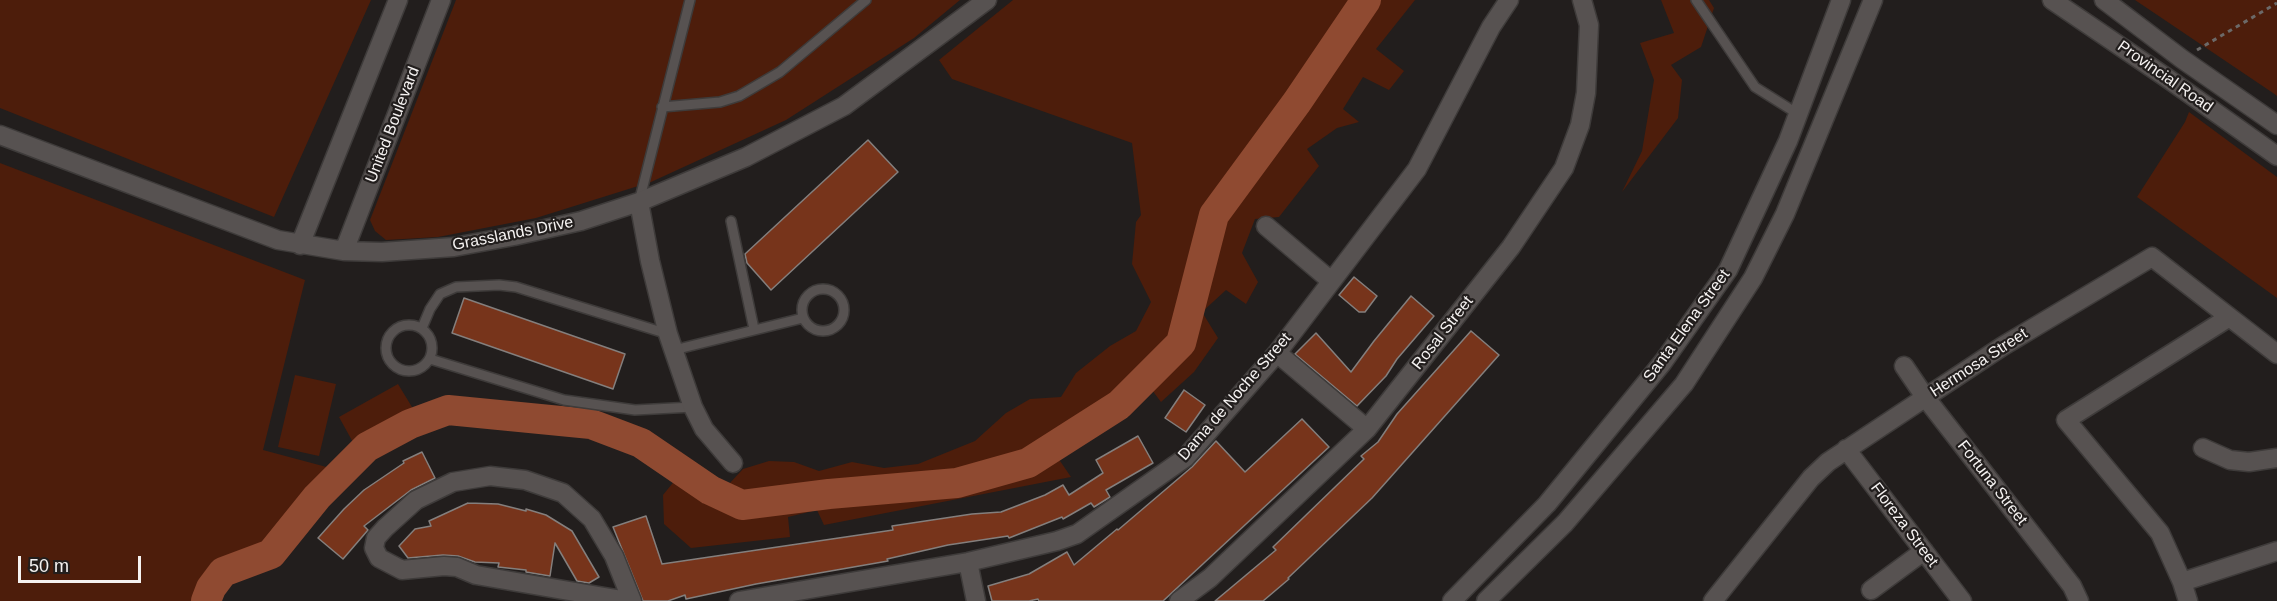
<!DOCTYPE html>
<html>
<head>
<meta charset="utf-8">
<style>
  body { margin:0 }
  #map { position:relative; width:2277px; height:601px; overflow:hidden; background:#221e1d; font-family:Helvetica,sans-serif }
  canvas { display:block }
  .scale { position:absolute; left:18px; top:556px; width:123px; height:27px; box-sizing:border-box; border:3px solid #f5f2f1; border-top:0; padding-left:8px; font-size:18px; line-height:21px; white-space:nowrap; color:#f5f2f1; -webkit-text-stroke:4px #221e1d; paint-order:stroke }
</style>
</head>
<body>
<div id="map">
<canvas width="2277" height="601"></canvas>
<div class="scale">50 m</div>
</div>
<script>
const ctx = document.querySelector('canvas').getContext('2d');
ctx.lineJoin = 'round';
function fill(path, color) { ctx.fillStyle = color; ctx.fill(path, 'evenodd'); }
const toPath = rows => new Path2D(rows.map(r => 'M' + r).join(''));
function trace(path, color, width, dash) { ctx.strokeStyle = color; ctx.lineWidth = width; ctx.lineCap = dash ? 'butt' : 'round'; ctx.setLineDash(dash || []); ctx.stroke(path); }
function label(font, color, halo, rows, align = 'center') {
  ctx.font = font + ' Helvetica,sans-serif'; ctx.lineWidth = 4.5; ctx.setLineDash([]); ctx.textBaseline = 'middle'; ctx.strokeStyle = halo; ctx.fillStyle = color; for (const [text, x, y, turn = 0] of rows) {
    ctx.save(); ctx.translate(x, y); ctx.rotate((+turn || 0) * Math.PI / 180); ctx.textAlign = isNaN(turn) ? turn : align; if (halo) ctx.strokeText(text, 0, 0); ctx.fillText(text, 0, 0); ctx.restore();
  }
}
const green = toPath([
  [0,0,371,0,274,217,0,108],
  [456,0,960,0,914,38,786,120,651,182,536,218,438,237,386,240,375,231,370,220],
  [1013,0,1415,0,1376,49,1404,71,1389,90,1363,77,1343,109,1359,122,1337,128,1307,149,1319,166,1279,217,1255,219,1242,253,1258,282,1246,304,1226,290,1202,312,1218,338,1194,372,1161,402,1152,390,1124,414,1058,458,1071,477,824,525,817,510,788,517,790,537,691,548,664,524,663,495,676,479,728,485,743,469,769,461,794,462,819,471,852,462,884,468,918,464,975,441,1006,413,1030,399,1061,397,1076,373,1110,346,1136,331,1151,302,1132,264,1136,222,1141,215,1132,143,952,79,939,60],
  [1661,0,1709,0,1714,8,1701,47,1671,65,1682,80,1678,118,1622,192,1642,151,1654,80,1640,43,1674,33],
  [2135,0,2277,0,2277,96,2273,93],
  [2189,112,2277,177,2277,298,2137,197,2185,122],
  [0,163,305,280,263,450,334,469,262,547,223,572,211,588,206,601,0,601],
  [295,375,336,384,319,456,278,447],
  [398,384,415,412,355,446,339,417]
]);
const river = toPath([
  [206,601,211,588,223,572,271,554,317,497,367,447,410,424,448,410,591,424,641,443,710,490,742,505,829,494,957,483,1028,463,1119,405,1181,343,1214,215,1297,102,1366,0]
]);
const building = toPath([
  [868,140,898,172,771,290,747,263,745,254,868,140],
  [1354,277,1377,296,1365,312,1359,312,1339,295,1354,277],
  [1411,296,1434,316,1397,359,1386,376,1357,406,1295,354,1316,333,1351,372,1374,341,1411,296],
  [464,298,625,354,613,389,452,333,464,298],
  [1471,331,1499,355,1372,498,1288,578,1289,579,1263,601,1215,601,1276,550,1273,547,1364,459,1361,456,1378,442,1397,414,1471,331],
  [1184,390,1205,405,1186,432,1165,418,1184,390],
  [1302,419,1329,447,1163,601,1039,601,1038,599,1029,601,992,601,988,586,1029,574,1067,552,1074,565,1117,529,1118,530,1192,467,1216,441,1245,472,1302,419],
  [1138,436,1153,463,1106,490,1110,497,1094,507,1091,503,1063,519,1062,517,1009,538,1008,536,948,545,887,559,888,561,756,584,686,599,685,595,668,601,643,601,613,527,646,516,662,564,893,530,892,526,972,514,1001,512,1045,495,1063,485,1069,495,1103,473,1096,460,1138,436],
  [422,452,435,478,411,490,364,526,368,530,343,559,318,538,344,509,364,490,404,463,403,461,422,452],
  [468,503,498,504,526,511,526,509,546,515,572,531,599,577,589,583,577,581,555,543,550,576,526,572,526,570,498,567,499,563,475,562,458,556,443,555,408,558,399,546,415,529,431,526,429,521,468,503]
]);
const path = toPath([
  [2197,50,2277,3]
]);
const service = toPath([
  [1696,0,1755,87,1798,114],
  [662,107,720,102,739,96,780,72,866,0],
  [639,202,690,0],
  [731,221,754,329],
  '802 310a21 21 0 1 1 42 0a21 21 0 1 1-42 0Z',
  '386 348a23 23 0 1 1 46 0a23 23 0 1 1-46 0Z',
  [422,328,430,309,440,294,456,287,499,285,516,287,668,334],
  [674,350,803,318],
  [430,359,564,400,635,410,693,407]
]);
const minor = toPath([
  [0,135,278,240,344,251,382,252,454,247,514,236,581,221,639,202,746,157,844,106,987,0],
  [639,202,650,261,668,334,693,407,704,429,733,463],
  [1266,226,1330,280],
  [300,245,398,0],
  [344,251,441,0],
  [1277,353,1367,429],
  [1904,366,1925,397,2072,586,2079,601],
  [2203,448,2230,460,2249,462,2277,458],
  [1846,449,1962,601],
  [968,562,976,601],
  [2182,582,2277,551],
  [1871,590,1924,551],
  [628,601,476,575,457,567,444,566,402,570,379,558,374,548,376,538,385,528,416,500,453,482,490,476,525,480,563,493,592,519,614,556,632,601],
  [739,601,968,562,1057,541,1077,534,1185,458,1277,353,1417,169,1491,27,1509,0],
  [1179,601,1210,578,1367,429,1511,247,1564,168,1580,125,1586,93,1589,25,1582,0],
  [1713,601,1811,478,1828,462,2003,346,2152,257,2277,354],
  [2188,601,2182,582,2160,533,2066,420,2228,318]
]);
const tertiary = toPath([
  [2052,0,2167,78,2277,156],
  [2104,0,2182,59,2277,125],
  [1452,601,1547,504,1663,362,1728,270,1788,141,1841,0],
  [1486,601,1565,523,1684,384,1753,278,1785,214,1873,0]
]);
const streetNames = [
  ["Provincial Road",2165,77,35],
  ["United Boulevard",393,125,-69],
  ["Grasslands Drive",513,234,-11],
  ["Santa Elena Street",1687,326,-54],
  ["Rosal Street",1443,333,-52],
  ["Hermosa Street",1979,363,-33],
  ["Dama de Noche Street",1235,397,-49],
  ["Fortuna Street",1992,483,52],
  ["Floreza Street",1904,525,53]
];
fill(green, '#4d1d0b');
trace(river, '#8f4a31', 30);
fill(building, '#77341b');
trace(building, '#847f7d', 1.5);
trace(service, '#3e3b3a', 12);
trace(minor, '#3e3b3a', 21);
trace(tertiary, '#3e3b3a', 21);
trace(path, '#6c6968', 3, [4.5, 4.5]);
trace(service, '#575251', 9);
trace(minor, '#575251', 18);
trace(tertiary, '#575251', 18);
label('16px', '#f5f2f1', '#221e1d', streetNames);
</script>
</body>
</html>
